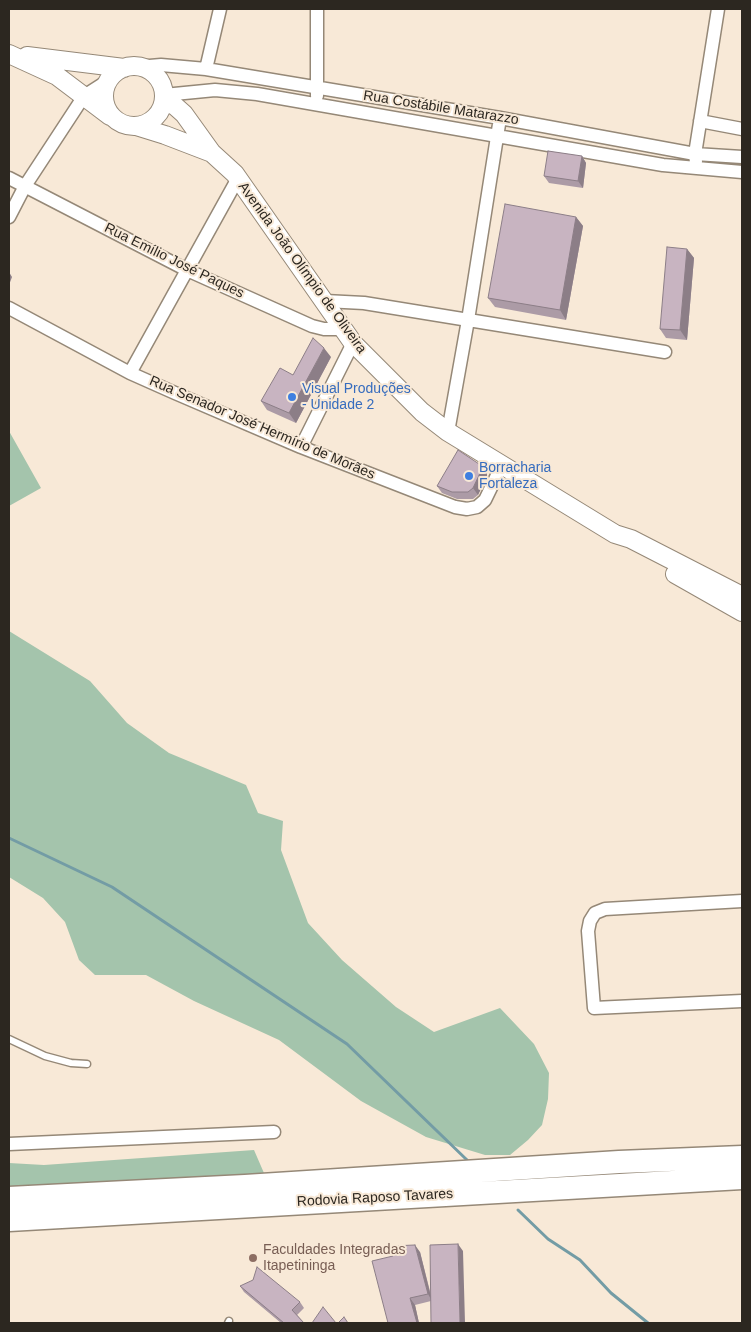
<!DOCTYPE html>
<html>
<head>
<meta charset="utf-8">
<style>
  body { margin:0 }
  #map { position:relative; width:751px; height:1332px; overflow:hidden; background:#f8e9d7; font-family:Arial,sans-serif }
  canvas { display:block }
  .frame { position:absolute; inset:0; border:10px solid #2c2720; pointer-events:none }
</style>
</head>
<body>
<div id="map">
<canvas width="751" height="1332"></canvas>
<div class="frame"></div>
</div>
<script>
const ctx = document.querySelector('canvas').getContext('2d');
ctx.lineJoin = 'round';
function fill(path, color) { ctx.fillStyle = color; ctx.fill(path, 'evenodd'); }
const toPath = rows => new Path2D(rows.map(r => 'M' + r).join(''));
function trace(path, color, width, dash) { ctx.strokeStyle = color; ctx.lineWidth = width; ctx.lineCap = dash ? 'butt' : 'round'; ctx.setLineDash(dash || []); ctx.stroke(path); }
function label(font, color, halo, rows, align = 'center') {
  ctx.font = font + ' Arial,sans-serif'; ctx.lineWidth = 4; ctx.setLineDash([]); ctx.textBaseline = 'middle'; ctx.strokeStyle = halo; ctx.fillStyle = color; for (const [text, x, y, turn = 0] of rows) {
    ctx.save(); ctx.translate(x, y); ctx.rotate((+turn || 0) * Math.PI / 180); ctx.textAlign = isNaN(turn) ? turn : align; if (halo) ctx.strokeText(text, 0, 0); ctx.fillText(text, 0, 0); ctx.restore();
  }
}
const green = toPath([
  [9,431,41,488,9,506],
  [9,631,90,681,127,723,169,753,246,785,258,813,283,821,281,850,308,923,342,960,396,1007,434,1032,500,1008,534,1044,549,1073,548,1099,542,1125,528,1140,510,1155,485,1155,426,1137,361,1101,279,1040,194,1001,146,975,95,975,79,960,65,922,43,898,9,877],
  [254,1150,267,1180,46,1188,9,1186,9,1163,44,1165]
]);
const stream = toPath([
  [9,838,112,887,347,1044,467,1160],
  [518,1210,548,1239,580,1260,611,1293,648,1323]
]);
const lane = toPath([
  [9,1039,45,1056,71,1063,87,1064],
  [228,1323,229,1321]
]);
const street = toPath([
  [138,67,161,65,206,69,500,118,695,154,742,157],
  [206,69,220,9],
  [164,95,215,90,257,94,663,165,742,172],
  [317,96,317,9],
  [700,121,742,129],
  [696,162,695,154,718,9],
  [9,178,187,270,312,326,324,329,344,329],
  [9,217,25,186,84,96,109,80],
  [325,301,364,303,665,352],
  [9,308,130,373,175,393,301,447,455,507,467,509,477,507,485,500,502,465],
  [130,373,237,180],
  [448,432,468,320,500,118],
  [301,447,353,343],
  [742,901,605,909,595,913,590,921,588,931,594,1008,742,1001],
  [9,1144,274,1132]
]);
const secondary = toPath([
  [9,54,57,76,110,116],
  [27,56,124,68],
  '104 96a30 30 0 1 1 60 0a30 30 0 1 1-60 0Z',
  [164,100,175,106,184,114,212,153,235,174,353,343,422,412,448,432,615,534,631,539,742,596],
  [136,126,165,135,212,153],
  [675,574,742,612]
]);
const highway = toPath([
  [9,1198,245,1186,619,1162,742,1157],
  [9,1220,742,1178]
]);
const wall = toPath([
  [582,156,586,163,583,188,549,183,544,176],
  [576,217,583,226,566,320,495,307,488,298],
  [687,249,694,258,687,340,666,338,660,329],
  [331,357,296,423,267,410,261,401],
  [482,466,487,473,487,476,478,495,473,499,457,499,442,493,437,486],
  [463,1251,431,1301,415,1305,419,1323,388,1323,420,1252,431,1295],
  [240,1286,300,1302,304,1308,297,1315,304,1323,281,1323,244,1292]
]);
const shadedWall = toPath([
  [582,156,586,163,583,188,578,181],
  [576,217,583,226,566,320,560,310],
  [687,249,694,258,687,340,680,330],
  [9,272,12,277,9,285],
  [324,348,331,357,296,423,289,413],
  [482,466,487,473,487,476,478,495,473,488],
  [458,1244,463,1251,465,1323,460,1323],
  [415,1245,420,1252,432,1301,428,1294],
  [410,1298,415,1305,419,1323,417,1323]
]);
const building = toPath([
  [548,151,582,156,578,181,544,176,548,151],
  [505,204,576,217,560,310,488,298,505,204],
  [667,247,687,249,680,330,660,329,667,247],
  [313,338,324,348,289,413,261,401,280,368,293,375,313,338],
  [458,450,482,466,482,469,473,488,468,492,452,492,437,486,458,450],
  [458,1244,460,1323,431,1323,430,1245,458,1244],
  [415,1245,428,1294,410,1298,417,1323,388,1323,372,1261,393,1256,392,1246,415,1245],
  [257,1267,300,1302,292,1310,304,1323,284,1323,240,1286,253,1280,257,1267],
  [323,1307,336,1323,312,1323,323,1307],
  [344,1317,348,1323,338,1323,344,1317]
]);
const markers = [
  [292,397,5,"#3f7fe0"],
  [469,476,5,"#3f7fe0"],
  [253,1258,5,"#8d6e63"]
];
const streetNames = [
  ["Rua Costábile Matarazzo",441,108,9],
  ["Rua Emílio José Paques",174,261,26],
  ["Avenida João Olímpio de Oliveira",302,268,54],
  ["Rua Senador José Hermírio de Morães",262,428,23],
  ["Rodovia Raposo Tavares",375,1198,-3]
];
const shopNames = [
  ["Visual Produções",302,389],
  ["- Unidade 2",302,405],
  ["Borracharia",479,468],
  ["Fortaleza",479,484]
];
const educationNames = [
  ["Faculdades Integradas",263,1250],
  ["Itapetininga",263,1266]
];
fill(green, '#a4c4ac');
trace(stream, '#739ca5', 3);
trace(lane, '#958877', 9);
trace(street, '#958877', 15);
trace(secondary, '#958877', 20);
trace(highway, '#958877', 25);
trace(lane, '#fff', 6);
trace(street, '#fff', 12);
trace(secondary, '#fff', 18);
trace(highway, '#fff', 22);
fill(wall, '#ac9ba6');
fill(shadedWall, '#8c7e87');
fill(building, '#c8b4c1');
trace(building, '#8c7e87', 1);
for (const [x, y, r, color] of markers) { const dot = new Path2D(); dot.arc(x, y, r, 0, 2 * Math.PI); ctx.fillStyle = color; ctx.fill(dot); trace(dot, '#f8e9d7', 2); }
label('14px', '#2c2720', '#f8e9d7', streetNames);
label('14px', '#366cbe', '#f8e9d7', shopNames, 'left');
label('14px', '#785e54', '#f8e9d7', educationNames, 'left');
</script>
</body>
</html>
